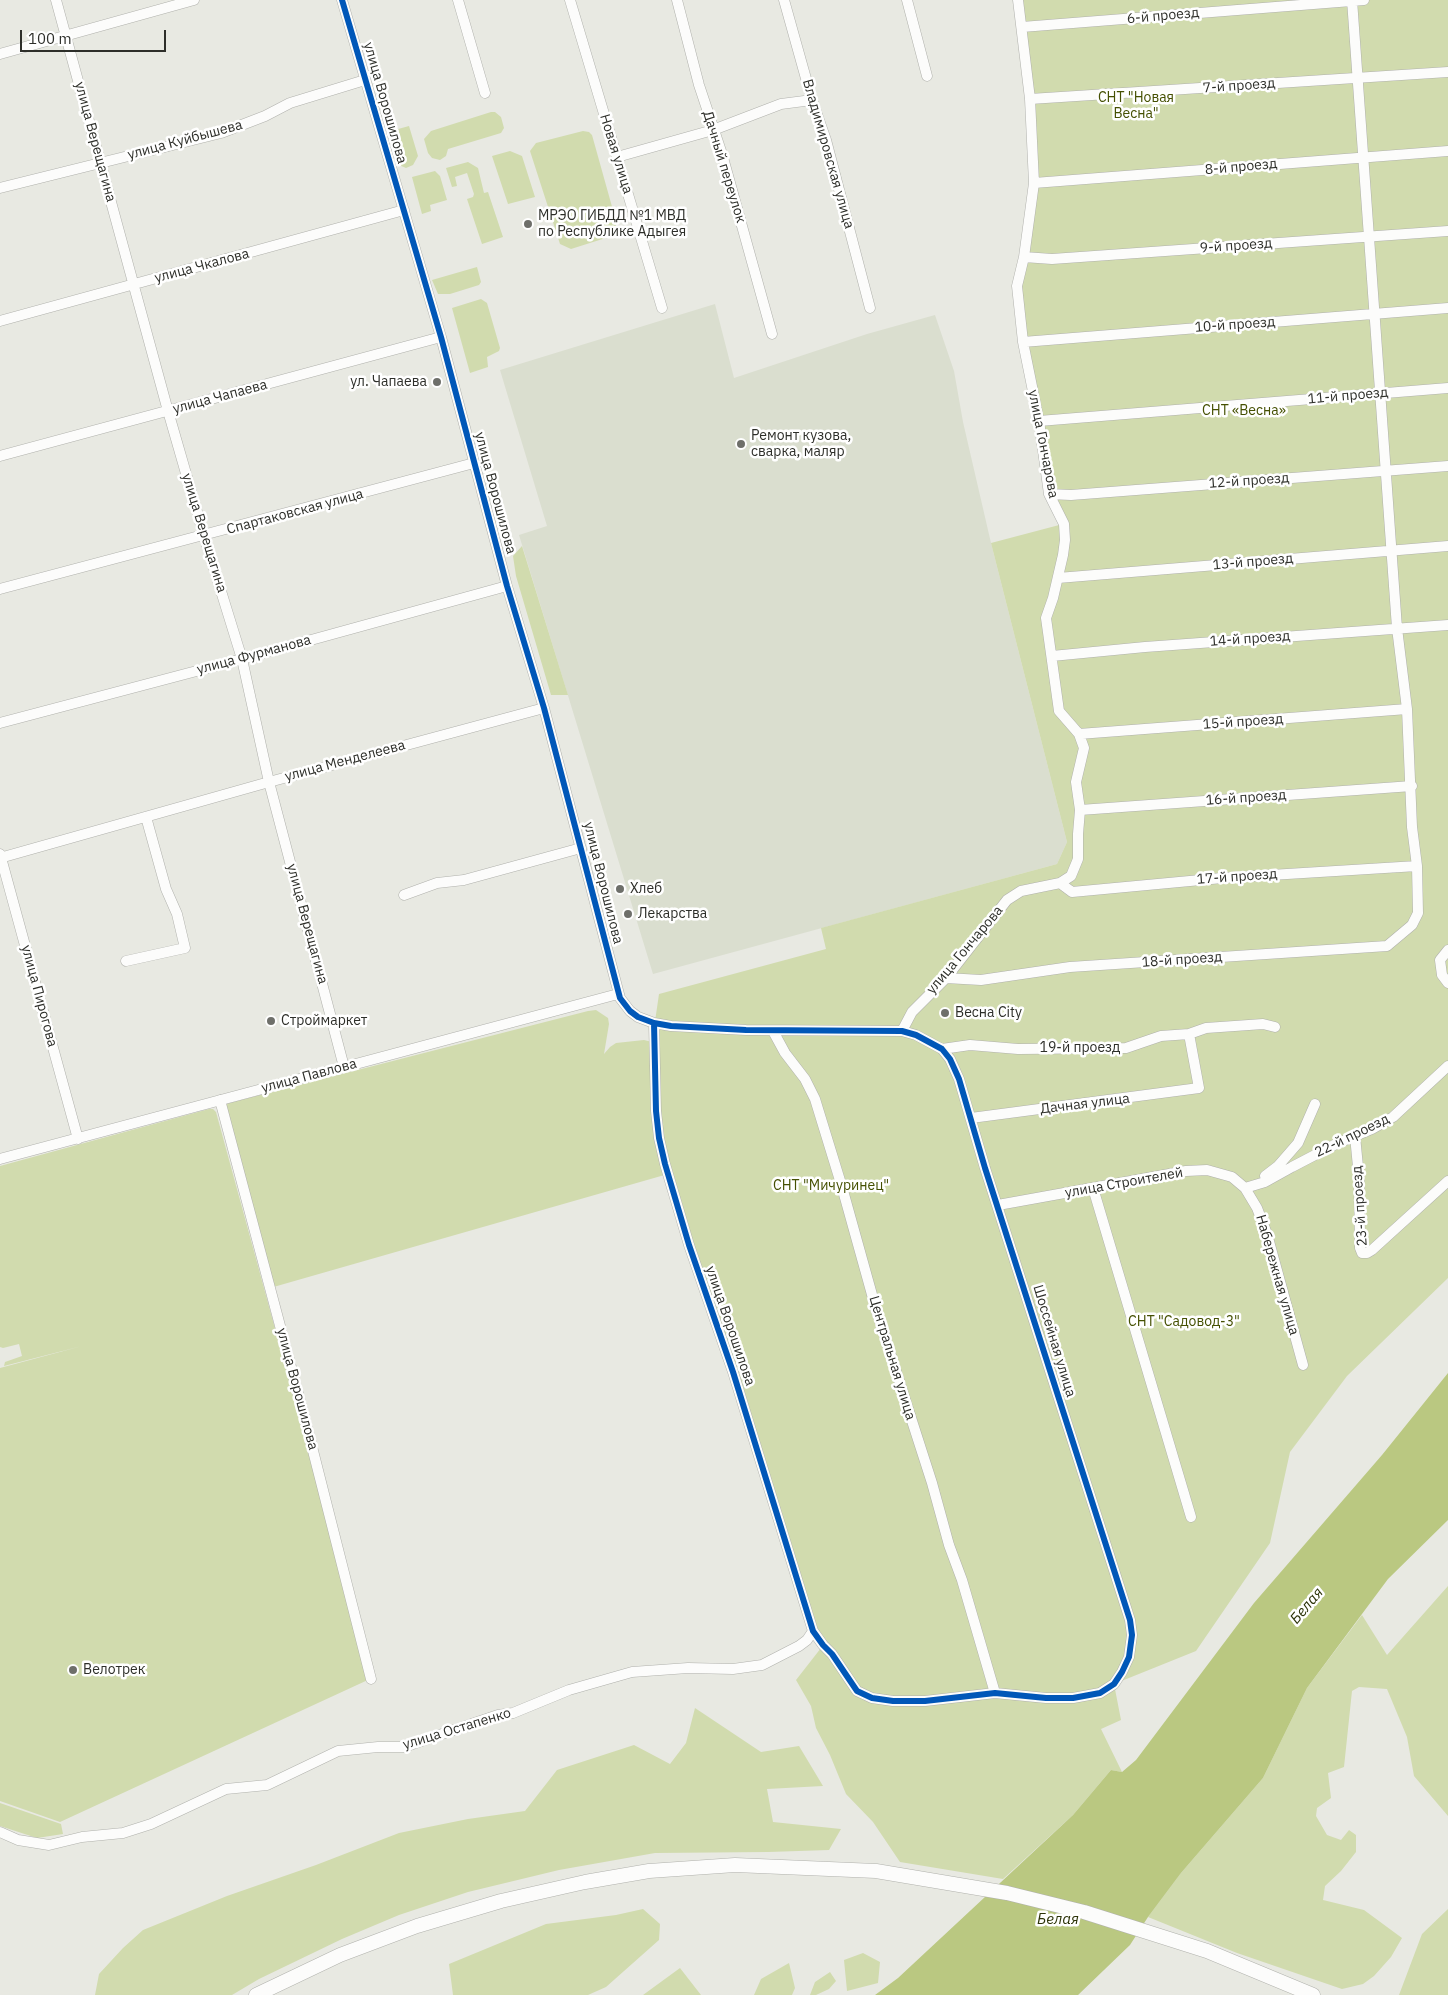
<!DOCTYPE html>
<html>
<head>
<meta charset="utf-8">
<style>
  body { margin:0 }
  #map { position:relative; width:1448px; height:1995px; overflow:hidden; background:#e8e9e2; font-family:"IBM Plex Sans",sans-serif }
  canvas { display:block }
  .scale { position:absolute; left:20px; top:30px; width:146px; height:22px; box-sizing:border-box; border:2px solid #2d2e29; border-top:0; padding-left:6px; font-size:15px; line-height:18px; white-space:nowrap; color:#2d2e29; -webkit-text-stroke:4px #fff; paint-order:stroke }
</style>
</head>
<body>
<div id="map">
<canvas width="1448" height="1995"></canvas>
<div class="scale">100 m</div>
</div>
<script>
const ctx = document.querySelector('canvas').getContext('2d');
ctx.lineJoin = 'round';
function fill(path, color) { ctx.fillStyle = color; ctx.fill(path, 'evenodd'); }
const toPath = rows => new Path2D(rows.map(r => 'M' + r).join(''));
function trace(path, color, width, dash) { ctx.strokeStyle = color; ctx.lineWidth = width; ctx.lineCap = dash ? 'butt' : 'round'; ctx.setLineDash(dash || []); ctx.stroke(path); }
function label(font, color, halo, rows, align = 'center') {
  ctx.font = font + ' "IBM Plex Sans",sans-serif'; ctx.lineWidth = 5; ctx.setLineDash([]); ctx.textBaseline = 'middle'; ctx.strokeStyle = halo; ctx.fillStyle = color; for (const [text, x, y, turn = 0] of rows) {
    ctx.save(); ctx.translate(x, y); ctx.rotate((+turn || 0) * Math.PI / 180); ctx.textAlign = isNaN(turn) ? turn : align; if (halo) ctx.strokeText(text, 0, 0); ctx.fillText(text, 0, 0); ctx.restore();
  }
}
const built = toPath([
  [715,304,734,378,867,334,935,315,954,371,963,422,991,543,1067,842,1057,864,653,974,519,535,547,526,500,370]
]);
const green = toPath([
  [1018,0,1448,0,1448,1278,1347,1376,1290,1452,1270,1543,1196,1651,1114,1684,1121,1720,1101,1729,1122,1772,1111,1770,1073,1815,1003,1879,900,1862,873,1822,846,1794,830,1755,816,1728,811,1706,796,1680,821,1648,851,1689,813,1631,668,1174,270,1288,221,1105,588,1011,596,1010,608,1018,609,1024,604,1054,610,1047,616,1043,644,1040,652,1042,659,994,826,949,821,928,1057,864,1067,842,991,543,1063,524,1049,494,1017,286,1034,183],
  [491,112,495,112,501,117,504,128,501,133,448,149,446,156,440,160,432,158,428,153,424,139,431,131],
  [409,126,418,156,413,165,406,168,399,165,396,162,396,152,391,131],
  [583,131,589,132,592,135,616,221,616,231,612,236,571,249,560,244,530,151,536,143],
  [510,151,522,156,535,197,508,204,492,156],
  [468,162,478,168,484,193,488,192,503,237,482,244,467,199,473,197,474,194,467,173,455,177,457,186,452,187,446,168],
  [435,171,440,176,447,200,430,205,431,211,422,214,412,177],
  [477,267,481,282,479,285,450,294,438,294,432,280],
  [481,299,487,303,500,348,499,351,487,357,488,367,470,373,452,308],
  [522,546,568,695,551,695,516,576,513,556],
  [209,1109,213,1109,216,1112,307,1446,346,1581,370,1679,60,1822,0,1801,0,1368,82,1346,4,1366,5,1362,22,1356,19,1344,3,1348,0,1347,0,1166],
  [1448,1586,1448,1816,1414,1776,1407,1737,1387,1689,1359,1687,1352,1691,1344,1767,1328,1773,1331,1798,1317,1808,1316,1816,1327,1835,1341,1840,1349,1830,1356,1835,1356,1852,1341,1871,1325,1886,1323,1900,1364,1910,1402,1938,1391,1957,1374,1976,1363,1984,1342,1989,1237,1953,1148,1917,1181,1873,1263,1778,1307,1688,1362,1615,1387,1655],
  [695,1708,761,1752,799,1746,823,1786,767,1789,773,1822,841,1829,829,1850,768,1852,655,1853,559,1870,468,1892,399,1915,342,1939,259,1979,232,1995,95,1995,99,1974,123,1948,143,1930,227,1896,316,1865,399,1833,468,1819,525,1811,557,1770,634,1745,670,1764,686,1743],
  [0,1803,61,1824,63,1834,37,1838,0,1826],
  [643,1909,660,1924,659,1940,606,1987,588,1995,453,1995,449,1964,546,1924,616,1915],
  [1448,1909,1448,1995,1399,1995,1422,1934],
  [863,1953,880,1962,878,1983,847,1991,844,1960],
  [789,1963,795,1988,792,1995,754,1995,761,1979],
  [680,1968,701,1995,643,1995],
  [830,1972,836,1981,829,1989,816,1995,810,1995,815,1982]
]);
const water = toPath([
  [1448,1373,1448,1520,1388,1579,1307,1688,1263,1778,1181,1873,1148,1917,1130,1945,1078,1995,875,1995,898,1978,1073,1815,1111,1770,1122,1772,1136,1760,1254,1603,1382,1455]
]);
const minor = toPath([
  [56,0,168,411,204,536,242,659,269,782,344,1067],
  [342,0,441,337,507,586,544,708,620,998,630,1011,638,1017,654,1023,671,1026,746,1030,902,1031,916,1035,942,1049,950,1059,959,1079,985,1168,1130,1620,1132,1635,1129,1657,1122,1672,1114,1684,1100,1693,1073,1698,1046,1698,995,1693,925,1701,893,1701,872,1698,857,1691,832,1654,823,1645,813,1631,733,1372,689,1245,665,1164,659,1138,656,1111,654,1023],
  [458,0,485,93],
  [570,0,662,308],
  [677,0,699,85,722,154,772,334],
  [784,0,812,100,826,140,870,308],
  [907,0,927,76],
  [1022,27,1364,0],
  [0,54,194,0],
  [1030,99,1448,72],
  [617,157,713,130,781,104,812,100],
  [1034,183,1448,151],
  [0,188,221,133,265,116,290,103,365,80],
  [1024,257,1052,259,1448,231],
  [0,321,404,210],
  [1023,342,1448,308],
  [1039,421,1448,388],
  [0,456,441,337],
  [1049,494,1071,495,1448,466],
  [1058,578,1448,546],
  [0,589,474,463],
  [1052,656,1145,647,1448,625],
  [0,723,242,659,507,586],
  [1079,734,1407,709],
  [1080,810,1412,786],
  [0,854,78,1139],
  [0,858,269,782,544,708],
  [1060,883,1072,892,1222,878,1417,866],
  [404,895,437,883,464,880,581,848],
  [1448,950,1440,960,1442,975,1448,983],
  [126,961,185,948,177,914,166,889,146,817],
  [946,978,981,980,1070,967,1387,946,1412,925,1418,913,1417,866,1412,827,1407,709,1397,628,1352,0],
  [773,1031,785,1053,805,1079,815,1099,842,1187,876,1309,932,1483,949,1545,962,1580,995,1693],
  [902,1031,912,1012,946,978,1007,900,1021,891,1060,883,1071,876,1078,859,1078,834,1080,810,1076,782,1084,748,1079,734,1059,711,1046,618,1053,598,1063,555,1065,540,1064,524,1049,494,1039,421,1023,342,1017,286,1024,257,1034,183,1030,99,1018,0],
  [942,1049,970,1045,1018,1049,1126,1048,1161,1036,1189,1034,1206,1028,1263,1024,1275,1027],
  [220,1100,308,1431,371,1679],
  [971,1118,1199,1088,1189,1034],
  [1355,1136,1359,1177,1360,1248,1362,1253,1367,1253,1372,1250,1448,1181],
  [0,1159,618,994],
  [1265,1176,1278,1166,1298,1143,1315,1104],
  [1093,1188,1191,1517],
  [1245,1188,1265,1182,1292,1167,1336,1144,1372,1129,1393,1117,1448,1066],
  [998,1205,1186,1171,1207,1170,1232,1177,1245,1188,1257,1208,1267,1234,1303,1365],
  [0,1832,18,1840,49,1845,82,1837,123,1833,151,1824,226,1789,267,1785,338,1751,378,1747,404,1747,498,1715,513,1713,569,1690,632,1672,688,1668,733,1669,762,1665,799,1646,807,1640,813,1631]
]);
const major = toPath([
  [256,1995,340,1955,417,1926,501,1901,585,1882,649,1871,735,1865,876,1871,1007,1893,1084,1912,1207,1951,1313,1995]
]);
const cycleway = toPath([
  [342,0,441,337,507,586,544,708,620,998,630,1011,638,1017,654,1023,671,1026,746,1030,902,1031,916,1035,942,1049,950,1059,959,1079,985,1168,1130,1620,1132,1635,1129,1657,1122,1672,1114,1684,1100,1693,1073,1698,1046,1698,995,1693,925,1701,893,1701,872,1698,857,1691,832,1654,823,1645,813,1631,733,1372,689,1245,665,1164,659,1138,656,1111,654,1023]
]);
const markers = [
  [528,224,5,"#6e6f6a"],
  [437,382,5,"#6e6f6a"],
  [741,444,5,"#6e6f6a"],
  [620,889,5,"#6e6f6a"],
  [628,914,5,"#6e6f6a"],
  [945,1013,5,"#6e6f6a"],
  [271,1021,5,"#6e6f6a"],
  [73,1670,5,"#6e6f6a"]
];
const streetNames = [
  ["6-й проезд",1163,16,-5],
  ["7-й проезд",1239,86,-4],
  ["улица Ворошилова",385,103,74],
  ["улица Куйбышева",185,140,-15],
  ["улица Верещагина",95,142,75],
  ["Новая улица",616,154,73],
  ["Владимировская улица",828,154,74],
  ["Дачный переулок",724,167,73],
  ["8-й проезд",1241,167,-5],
  ["9-й проезд",1236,246,-4],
  ["улица Чкалова",202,266,-15],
  ["10-й проезд",1235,325,-4],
  ["11-й проезд",1348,396,-5],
  ["улица Чапаева",220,397,-15],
  ["улица Гончарова",1043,444,79],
  ["12-й проезд",1249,481,-4],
  ["улица Ворошилова",495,493,75],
  ["Спартаковская улица",295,512,-15],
  ["улица Верещагина",204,533,73],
  ["13-й проезд",1253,562,-5],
  ["14-й проезд",1250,639,-4],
  ["улица Фурманова",254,655,-15],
  ["15-й проезд",1243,722,-4],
  ["улица Менделеева",345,761,-15],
  ["16-й проезд",1246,798,-4],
  ["17-й проезд",1237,877,-4],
  ["улица Ворошилова",603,883,76],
  ["улица Верещагина",307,924,75],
  ["улица Гончарова",965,950,-50],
  ["18-й проезд",1182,960,-4],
  ["улица Пирогова",39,996,75],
  ["19-й проезд",1080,1048],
  ["улица Павлова",309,1076,-15],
  ["Дачная улица",1085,1104,-7],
  ["22-й проезд",1352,1136,-26],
  ["улица Строителей",1124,1183,-10],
  ["23-й проезд",1360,1206,-94],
  ["Набережная улица",1277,1275,74],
  ["улица Ворошилова",730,1326,71],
  ["Шоссейная улица",1054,1341,73],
  ["Центральная улица",892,1358,73],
  ["улица Ворошилова",297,1389,75],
  ["улица Остапенко",457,1729,-17]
];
const parkNames = [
  ["СНТ \"Новая",1136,98],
  ["Весна\"",1136,114],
  ["СНТ «Весна»",1244,411],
  ["СНТ \"Мичуринец\"",831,1186],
  ["СНТ \"Садовод-3\"",1184,1322]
];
const poiNames = [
  ["МРЭО ГИБДД №1 МВД",538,216],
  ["по Республике Адыгея",538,232],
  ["ул. Чапаева",427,382,"right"],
  ["Ремонт кузова,",751,436],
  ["сварка, маляр",751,452],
  ["Хлеб",630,889],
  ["Лекарства",638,914],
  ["Весна City",955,1013],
  ["Строймаркет",281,1021],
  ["Велотрек",83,1670]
];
const waterNames = [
  ["Белая",1307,1606,-50],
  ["Белая",1058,1920]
];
fill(built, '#dadecf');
fill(green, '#d1dbae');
fill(water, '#bac881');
trace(minor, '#b0b1ac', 11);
trace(major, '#b0b1ac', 15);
trace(minor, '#fcfcfb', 10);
trace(major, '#fcfcfb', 14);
trace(cycleway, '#0057b8', 6);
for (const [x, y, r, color] of markers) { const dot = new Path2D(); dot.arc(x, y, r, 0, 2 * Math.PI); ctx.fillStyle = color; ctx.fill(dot); trace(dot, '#fff', 2); }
label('14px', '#2d2e29', '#fff', streetNames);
label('14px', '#455002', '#fff', parkNames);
label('14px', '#2d2e29', '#fff', poiNames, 'left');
label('italic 15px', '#2c3308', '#fff', waterNames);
</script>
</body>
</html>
